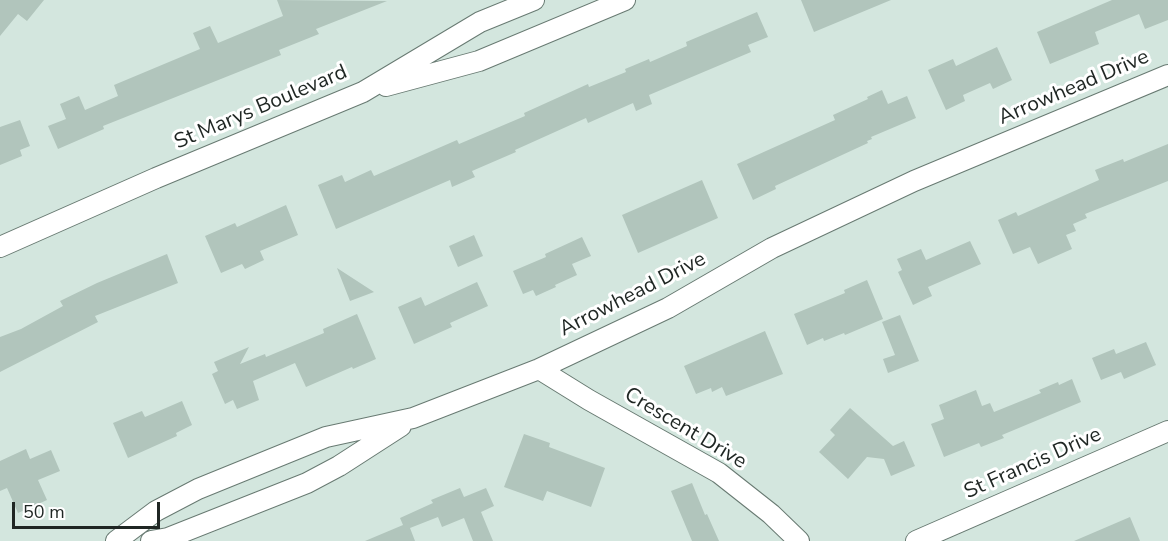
<!DOCTYPE html>
<html>
<head>
<meta charset="utf-8">
<style>
  body { margin:0 }
  #map { position:relative; width:1168px; height:541px; overflow:hidden; background:#d3e6de; font-family:"Nunito Sans",sans-serif }
  canvas { display:block }
  .scale { position:absolute; left:12px; top:502px; width:148px; height:27px; box-sizing:border-box; border:3px solid #1f2623; border-top:0; padding-left:8px; font-size:18px; line-height:21px; white-space:nowrap; color:#1f2623; -webkit-text-stroke:4px #fff; paint-order:stroke }
</style>
</head>
<body>
<div id="map">
<canvas width="1168" height="541"></canvas>
<div class="scale">50 m</div>
</div>
<script>
const ctx = document.querySelector('canvas').getContext('2d');
ctx.lineJoin = 'round';
function fill(path, color) { ctx.fillStyle = color; ctx.fill(path, 'evenodd'); }
const toPath = rows => new Path2D(rows.map(r => 'M' + r).join(''));
function trace(path, color, width, dash) { ctx.strokeStyle = color; ctx.lineWidth = width; ctx.lineCap = dash ? 'butt' : 'round'; ctx.setLineDash(dash || []); ctx.stroke(path); }
function label(font, color, halo, rows, align = 'center') {
  ctx.font = font + ' "Nunito Sans",sans-serif'; ctx.lineWidth = 6; ctx.setLineDash([]); ctx.textBaseline = 'middle'; ctx.strokeStyle = halo; ctx.fillStyle = color; for (const [text, x, y, turn = 0] of rows) {
    ctx.save(); ctx.translate(x, y); ctx.rotate((+turn || 0) * Math.PI / 180); ctx.textAlign = isNaN(turn) ? turn : align; if (halo) ctx.strokeText(text, 0, 0); ctx.fillText(text, 0, 0); ctx.restore();
  }
}
const building = toPath([
  [0,0,44,0,27,21,18,14,0,36],
  [277,0,387,1,316,29,319,34,279,50,281,55,103,126,104,129,58,149,48,126,66,119,60,104,79,96,85,110,118,96,114,85,200,49,193,33,210,26,218,43,283,16],
  [801,0,891,0,814,32],
  [1112,0,1168,0,1168,20,1145,29,1139,14,1095,32,1099,44,1050,64,1037,32],
  [757,12,768,37,748,45,751,52,649,95,652,104,636,111,633,103,588,123,586,118,515,150,516,152,472,171,475,177,452,187,450,180,336,229,318,185,342,175,345,182,371,170,374,176,457,140,459,144,525,116,524,113,588,84,589,87,626,72,625,69,649,59,650,62,687,46,686,42],
  [997,47,1012,80,993,89,990,83,963,95,965,101,946,110,928,70,953,59,956,66],
  [882,90,888,104,907,96,916,118,871,137,872,139,867,141,868,143,775,186,776,189,753,200,737,164,835,120,833,115,868,99,867,97],
  [20,120,30,146,20,150,22,156,0,165,0,127],
  [1168,144,1168,181,1085,214,1087,218,1073,224,1076,231,1066,235,1072,249,1038,264,1030,247,1013,254,998,220,1016,212,1018,216,1099,180,1095,170,1123,159,1124,162],
  [702,180,718,218,638,253,622,215],
  [286,205,298,235,260,251,264,260,245,269,242,264,221,273,205,236,235,223,237,227],
  [474,235,483,256,458,267,449,246],
  [582,237,591,256,572,264,577,275,555,285,556,287,536,296,533,290,523,294,513,271,546,257,545,254],
  [970,241,981,264,928,287,932,296,913,305,898,272,902,270,897,259,921,249,926,260],
  [167,254,178,283,95,316,98,322,0,372,0,337,21,329,63,306,60,301,97,283],
  [337,268,374,292,350,301],
  [867,280,883,319,845,335,844,333,824,341,823,338,807,345,794,314,845,293,844,290],
  [477,282,488,306,450,323,452,327,414,344,398,307,421,297,425,306],
  [357,314,376,359,353,369,352,367,306,387,295,363,253,381,259,400,237,409,233,400,225,404,212,374,218,371,214,362,249,347,240,364,265,354,266,357,324,333,323,329],
  [900,315,919,361,888,373,883,359,895,355,882,322],
  [765,331,783,374,726,396,722,387,712,392,711,388,696,394,684,366],
  [1146,342,1156,365,1124,379,1121,372,1101,380,1092,358,1114,349,1116,354],
  [1072,379,1081,402,1002,435,1004,438,981,447,979,443,944,457,931,424,944,419,939,405,976,390,982,406,990,403,994,412,1041,393,1039,390,1058,382,1059,385],
  [182,401,192,425,176,433,177,436,128,458,113,423,142,411,145,417],
  [850,408,893,446,904,441,915,466,891,476,884,459,867,457,848,479,819,452,835,435,830,430],
  [524,434,550,443,549,447,605,468,591,507,547,491,543,501,504,487],
  [26,449,30,459,51,450,60,471,38,480,47,500,18,513,7,488,0,491,0,461],
  [692,483,705,515,707,514,719,541,692,541,671,491],
  [460,488,464,497,486,488,494,506,481,512,493,541,473,541,464,518,442,527,438,517,410,528,415,541,365,541,403,525,400,518,433,503,431,500],
  [1130,517,1140,541,1074,541]
]);
const minor = toPath([
  [386,86,479,61,625,0],
  [0,247,156,178,363,92,480,22,534,0],
  [539,369,589,400,719,473,771,514,799,541],
  [116,541,156,511,198,489,326,437,413,418,539,369,668,308,772,248,914,181,1168,75],
  [151,541,168,538,307,483,339,466,401,426],
  [916,541,1168,431]
]);
const streetNames = [
  ["Arrowhead Drive",1074,88,-23],
  ["St Marys Boulevard",261,108,-23],
  ["Arrowhead Drive",633,295,-27],
  ["Crescent Drive",685,429,31],
  ["St Francis Drive",1033,464,-24]
];
fill(building, '#b1c5bc');
trace(minor, '#687a72', 22);
trace(minor, '#fff', 20);
label('21px', '#1f2623', '#fff', streetNames);
</script>
</body>
</html>
